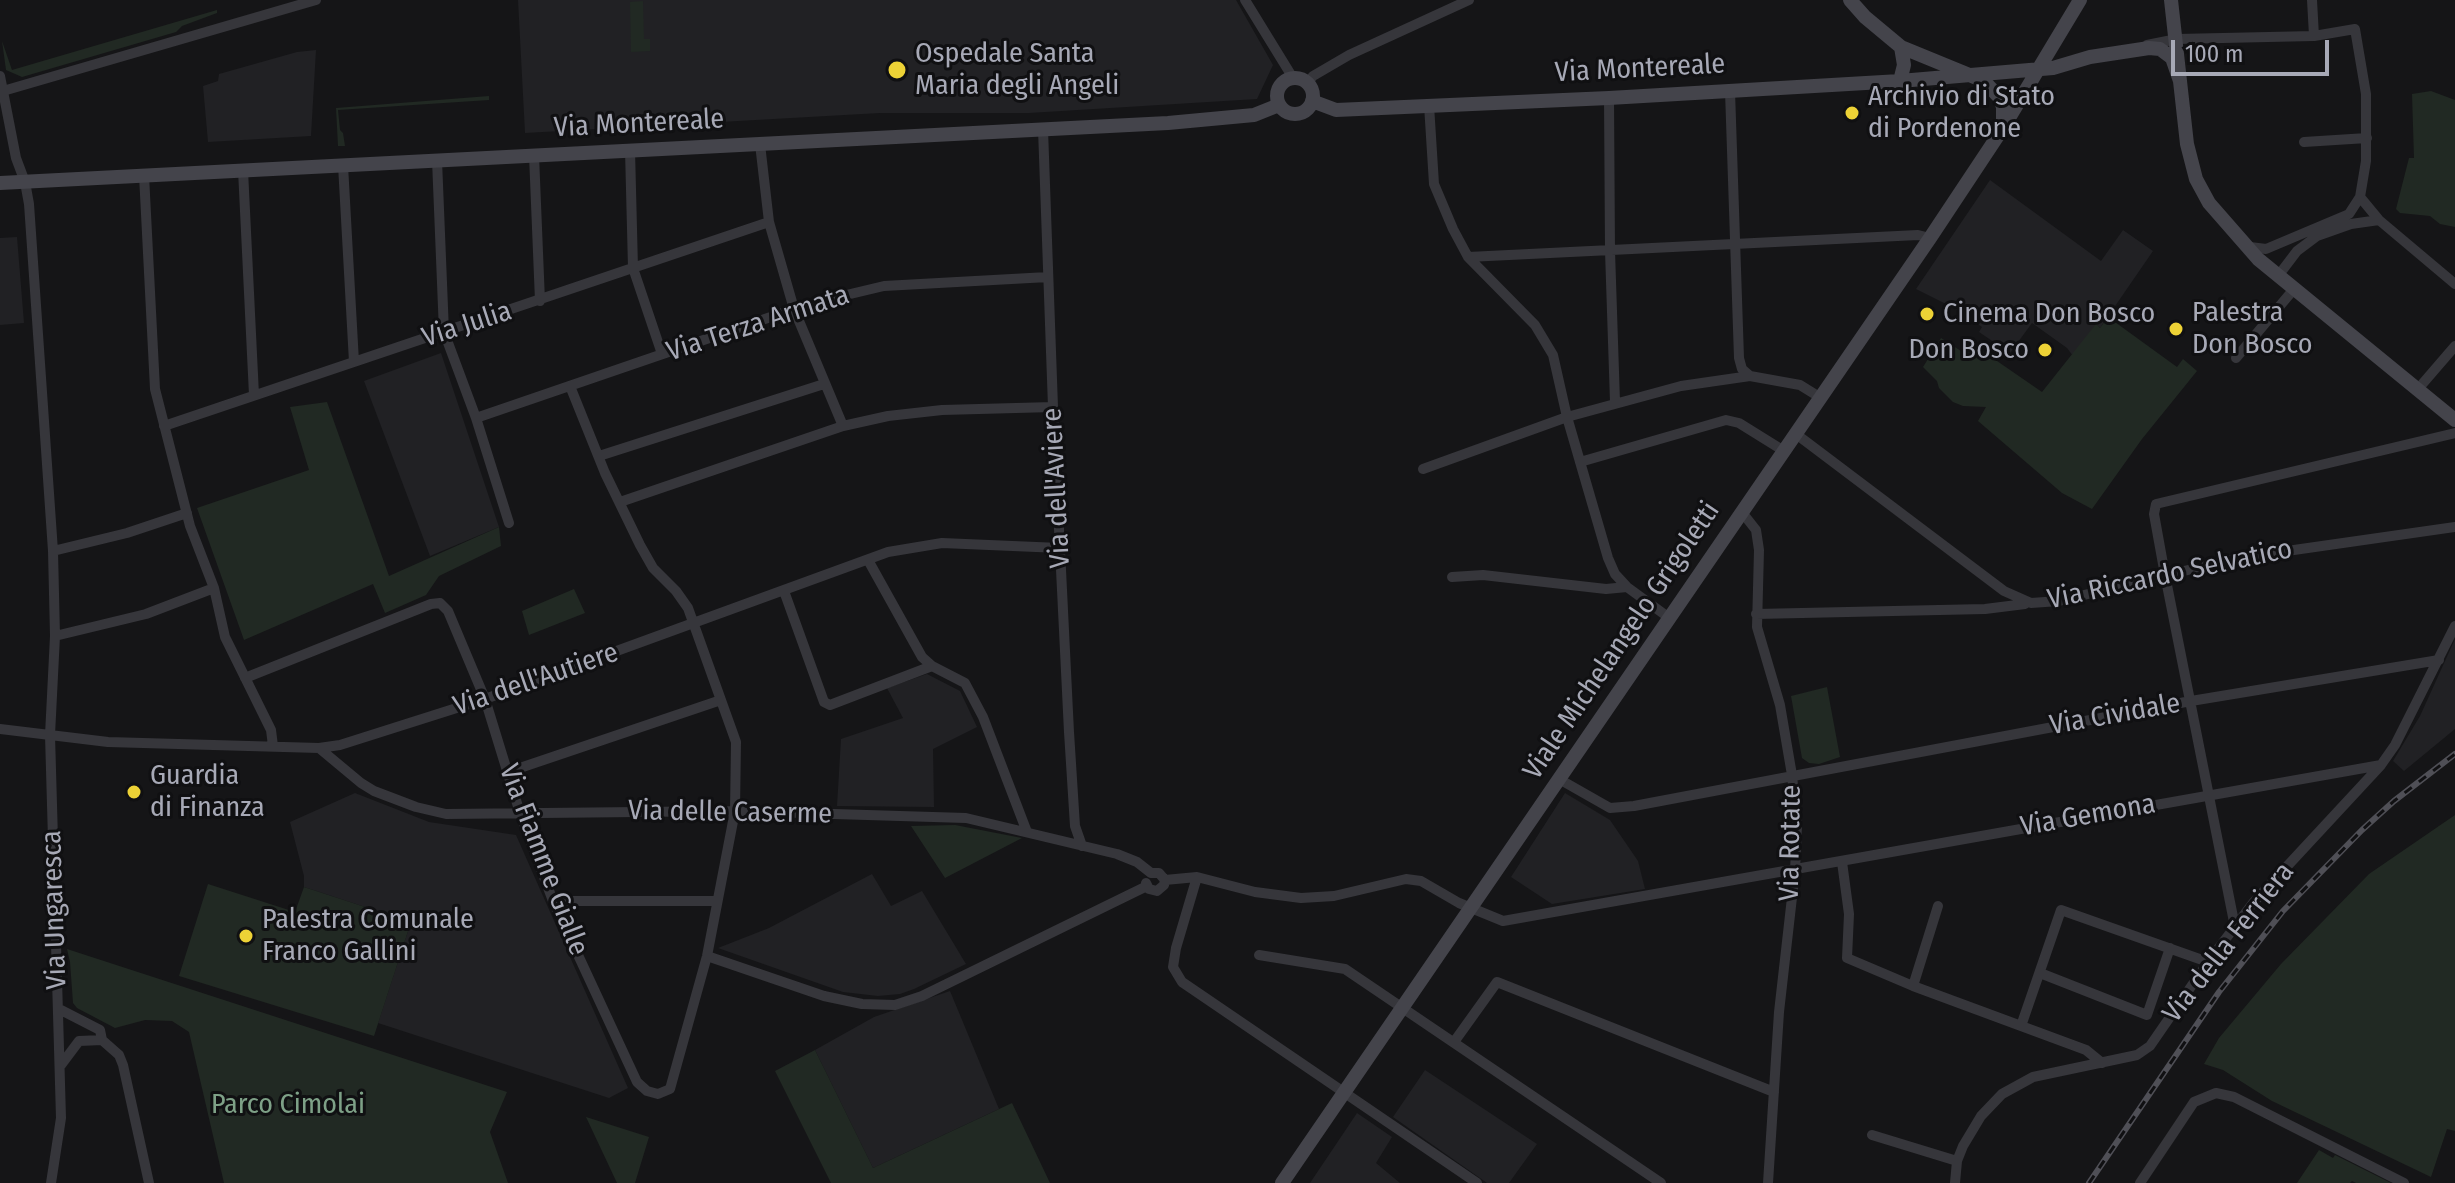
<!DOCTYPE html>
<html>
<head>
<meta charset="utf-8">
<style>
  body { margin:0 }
  #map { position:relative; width:2455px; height:1183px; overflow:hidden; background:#151517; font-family:"Fira Sans Condensed",sans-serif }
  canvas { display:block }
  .scale { position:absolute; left:2171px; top:40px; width:158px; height:36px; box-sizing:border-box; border:4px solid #a7a9b6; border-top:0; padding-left:10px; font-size:24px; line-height:28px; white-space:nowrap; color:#a7a9b6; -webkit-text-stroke:6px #101012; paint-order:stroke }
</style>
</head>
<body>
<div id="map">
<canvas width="2455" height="1183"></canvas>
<div class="scale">100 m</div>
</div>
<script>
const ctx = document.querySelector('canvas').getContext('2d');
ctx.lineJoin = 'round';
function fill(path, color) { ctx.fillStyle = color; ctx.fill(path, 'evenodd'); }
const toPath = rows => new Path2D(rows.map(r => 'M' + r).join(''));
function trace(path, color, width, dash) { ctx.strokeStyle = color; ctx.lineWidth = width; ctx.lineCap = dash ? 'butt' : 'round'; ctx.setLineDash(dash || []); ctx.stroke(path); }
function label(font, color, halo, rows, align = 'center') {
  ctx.font = font + ' "Fira Sans Condensed",sans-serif'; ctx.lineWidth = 6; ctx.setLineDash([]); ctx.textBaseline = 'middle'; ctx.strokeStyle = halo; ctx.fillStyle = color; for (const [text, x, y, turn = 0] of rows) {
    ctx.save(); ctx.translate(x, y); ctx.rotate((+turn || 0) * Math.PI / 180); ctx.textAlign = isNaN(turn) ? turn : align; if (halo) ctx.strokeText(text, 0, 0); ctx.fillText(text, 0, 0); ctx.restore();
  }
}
const built = toPath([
  [518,0,1236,0,1273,65,1257,99,1029,113,880,113,525,133],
  [316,50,311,136,208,142,203,86,218,81,219,74,297,52],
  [1990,180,2101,261,2123,230,2153,251,2100,328,2096,325,2073,356,2067,348,2032,323,2010,353,1979,332,1982,327,1952,307,1916,289],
  [17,237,24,323,0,325,0,238],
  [441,353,499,527,430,556,364,381],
  [2455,639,2455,729,2404,771,2393,761,2420,716],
  [927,674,960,691,977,727,933,749,934,807,837,806,841,739,903,718,887,688],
  [355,793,429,822,516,835,628,1088,609,1098,378,1023,411,922,304,887,304,876,290,822],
  [1565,793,1610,820,1638,861,1645,889,1552,904,1511,877],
  [872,874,891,906,922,891,966,964,914,989,900,994,878,996,843,992,718,948,769,928],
  [950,991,999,1109,873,1168,815,1050,874,1017],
  [1425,1070,1537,1144,1509,1183,1487,1183,1393,1117],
  [1357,1113,1392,1137,1376,1163,1400,1183,1310,1183]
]);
const green = toPath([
  [643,1,644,39,650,39,650,51,631,52,630,2],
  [217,10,217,13,182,26,176,32,22,77,6,70,2,41,12,70],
  [2431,91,2455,100,2455,227,2440,224,2430,216,2400,213,2396,209,2409,158,2414,158,2412,94],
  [489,96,489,100,338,110,340,130,343,133,345,146,338,146,336,108],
  [2108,317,2177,367,2183,359,2197,371,2142,439,2092,509,2062,493,1978,421,1986,407,1963,406,1953,402,1939,388,1937,381,1923,367,1941,338,1961,351,1968,341,2042,392,2096,324,2100,328],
  [327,402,389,576,499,527,501,546,439,576,426,595,385,613,373,584,244,640,197,508,309,470,290,407],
  [574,589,585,613,529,635,522,611],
  [1827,687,1840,757,1819,764,1809,763,1802,758,1791,696],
  [2455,815,2455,1131,2447,1129,2431,1177,2272,1101,2223,1070,2204,1064,2219,1038,2281,964,2369,874],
  [955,825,1022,838,945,878,911,826],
  [208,884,295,912,304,887,411,922,374,1036,179,976],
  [67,949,507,1092,490,1132,508,1183,224,1183,189,1032,172,1021,145,1020,115,1028,77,1008,73,1003,70,962],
  [815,1050,873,1168,1012,1103,1050,1183,831,1183,775,1071],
  [586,1117,649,1137,635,1183,617,1183],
  [2319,1150,2333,1158,2335,1155,2391,1183,2356,1183,2352,1181,2350,1183,2297,1183]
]);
const street = toPath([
  [1245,0,1293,78],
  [2312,0,2314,36],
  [2147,45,2177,39,2314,36,2355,29,2366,94,2366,161,2360,197,2349,214,2266,249,2250,247],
  [0,76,16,158,25,182,29,204,53,551,55,636,50,735,61,1118,51,1183],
  [1307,83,1313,76,1349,55,1469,0],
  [3,91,316,0],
  [1730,91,1739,358,1742,369,1750,376],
  [1609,98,1610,251,1615,402],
  [1429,105,1434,184,1453,229,1468,257,1535,325,1553,355,1567,417,1608,558,1615,574,1627,587,1668,617],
  [1043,129,1053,407,1069,732,1075,826,1082,846],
  [2304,142,2367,138],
  [760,144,769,222,794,309,843,426],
  [630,150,633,268,662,354],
  [534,155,540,301],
  [437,160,444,332,476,418,509,523],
  [343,165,354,362],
  [243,170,254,395],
  [144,175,155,389,190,526,214,588,225,637,271,730,273,746],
  [2360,197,2379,220,2455,284],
  [1468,257,1918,235,1930,238],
  [2278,276,2297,251,2317,236,2351,224,2379,220],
  [2236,358,2294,289],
  [2418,389,2455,346],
  [476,418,794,309,842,296,884,286,1048,277],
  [164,426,769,222],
  [1796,434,2004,591,2031,603,2059,601,2238,558,2455,527],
  [599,456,824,384],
  [1580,462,1726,420,1739,423,1784,451],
  [1423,469,1567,417,1681,386,1750,376,1800,385,1821,398],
  [620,502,843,426,888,416,942,410,1053,407],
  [1741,511,1756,530,1759,550,1757,627,1780,705,1792,775,1797,825,1795,871,1779,1012,1768,1183],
  [53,551,127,533,187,513],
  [868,560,922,657,932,666,965,683,983,717,1027,832],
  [1452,577,1483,575,1606,589,1627,587],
  [784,591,824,702,830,705,932,666],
  [1756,614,1985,609,2025,604],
  [55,636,146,614,214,588],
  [245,678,431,604,440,603,448,611,485,699,520,813,553,901,637,1082,647,1091,658,1094,670,1089,707,956,735,811,736,742,688,608,676,591,653,568,640,545,605,473,570,386],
  [0,729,108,742,319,748,340,745,485,699,888,552,942,543,1060,548],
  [319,748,361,783,374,791,416,807,446,814,735,811,966,818,1117,854,1137,862,1151,873,1159,873,1165,880,1197,877,1255,892,1301,898,1334,896,1406,879,1421,881,1459,903,1503,921,2381,765],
  [508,772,721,700],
  [1559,779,1610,808,1634,806,2191,701,2439,660],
  [1842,862,1849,914,1847,958,1913,986,2086,1050,2102,1063],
  [1197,877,1176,948,1173,967,1182,982,1477,1183],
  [1146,883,1149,889,1157,891,1164,885,1165,880],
  [553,901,717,901],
  [2235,927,2165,575,2154,514,2156,504,2455,433],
  [1259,955,1345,969,1661,1183],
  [707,956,824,996,862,1004,895,1005,922,996,1147,886],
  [2040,973,2147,1015,2170,948],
  [1913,986,1938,906],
  [59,1009,100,1030,102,1040,79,1041,61,1065],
  [2021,1026,2061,910,2208,962],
  [102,1040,119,1055,123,1065,149,1183],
  [1454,1042,1497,982,1774,1092],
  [1872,1135,1957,1161],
  [1955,1183,1957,1161,1963,1146,1981,1116,2002,1094,2033,1077,2137,1055,2150,1046,2208,962,2253,903,2381,765,2395,745,2455,626],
  [2140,1183,2194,1102,2216,1093,2234,1097,2404,1183]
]);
const secondary = toPath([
  [1850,0,1865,17,1901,47,1984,81,1999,97,2003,107,2003,127],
  [2171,0,2187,144,2196,179,2209,203,2258,259,2455,420],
  '1277 96a18 18 0 1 1 36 0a18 18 0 1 1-36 0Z',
  [1900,81,1904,65,1901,47],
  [1312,101,1336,110,1609,98,1900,81,2053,68,2090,57,2149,48,2160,49,2172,58,2180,81],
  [0,183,1168,123,1254,115,1279,105],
  [1282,1183,1930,238,2003,128,2080,0]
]);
const rail = toPath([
  [2089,1183,2219,992,2283,911,2362,830,2394,801,2455,754]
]);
const markers = [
  [897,70,10,"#edd236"],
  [1852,113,8,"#edd236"],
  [1927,314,8,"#edd236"],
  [2176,329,8,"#edd236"],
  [2045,350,8,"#edd236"],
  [134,792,8,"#edd236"],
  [246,936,8,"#edd236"]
];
const poiNames = [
  ["Ospedale Santa",915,54],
  ["Maria degli Angeli",915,86],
  ["Archivio di Stato",1868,97],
  ["di Pordenone",1868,129],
  ["Palestra",2192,313],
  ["Don Bosco",2192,345],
  ["Cinema Don Bosco",1943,314],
  ["Don Bosco",2029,350,"right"],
  ["Guardia",150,776],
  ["di Finanza",150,808],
  ["Palestra Comunale",262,920],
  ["Franco Gallini",262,952]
];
const streetNames = [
  ["Via Montereale",1640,69,-3],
  ["Via Montereale",639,124,-3],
  ["Via Terza Armata",758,324,-18],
  ["Via Julia",467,325,-18],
  ["Via dell'Aviere",1057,488,-93],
  ["Via Riccardo Selvatico",2170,575,-12],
  ["Viale Michelangelo Grigoletti",1622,641,-56],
  ["Via dell'Autiere",536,680,-19],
  ["Via Cividale",2115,715,-10],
  ["Via delle Caserme",730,813,1],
  ["Via Gemona",2088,816,-10],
  ["Via Rotate",1791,843,-89],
  ["Via Fiamme Gialle",543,860,69],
  ["Via Ungaresca",55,910,-92],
  ["Via della Ferriera",2229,943,-52]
];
const parkNames = [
  ["Parco Cimolai",288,1105]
];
fill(built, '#212124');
fill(green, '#212923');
trace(street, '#36363b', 10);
trace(secondary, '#44444b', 14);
trace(rail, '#4f4f56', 6);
trace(rail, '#101012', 3, [9]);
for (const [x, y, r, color] of markers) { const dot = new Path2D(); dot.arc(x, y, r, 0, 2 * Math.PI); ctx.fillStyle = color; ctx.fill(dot); trace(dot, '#101012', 3); }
label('28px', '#a7a9b6', '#101012', poiNames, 'left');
label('28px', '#a7a9b6', '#101012', streetNames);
label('28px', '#7ea187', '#101012', parkNames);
</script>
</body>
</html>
